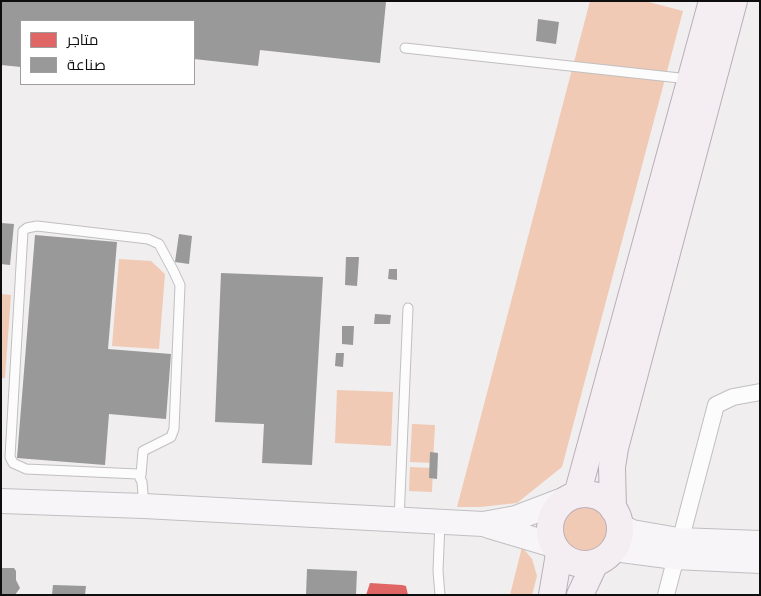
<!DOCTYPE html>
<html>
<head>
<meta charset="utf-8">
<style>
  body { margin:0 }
  #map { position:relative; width:761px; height:596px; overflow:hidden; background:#f0eeef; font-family:"Roboto Condensed",Cairo,sans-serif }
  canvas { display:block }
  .frame { position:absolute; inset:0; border:2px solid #0f0e0e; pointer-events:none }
  .legend { position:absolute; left:20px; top:20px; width:175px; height:65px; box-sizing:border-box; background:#fff; border:1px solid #9f9f9f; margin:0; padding:6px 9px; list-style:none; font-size:15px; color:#0f0e0e }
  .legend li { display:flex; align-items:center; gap:10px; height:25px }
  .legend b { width:25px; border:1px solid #9f9f9f }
</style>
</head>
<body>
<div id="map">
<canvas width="761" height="596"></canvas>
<div class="frame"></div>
<ul class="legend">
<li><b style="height:14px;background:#e06666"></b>متاجر</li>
<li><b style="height:14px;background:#999"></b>صناعة</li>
</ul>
</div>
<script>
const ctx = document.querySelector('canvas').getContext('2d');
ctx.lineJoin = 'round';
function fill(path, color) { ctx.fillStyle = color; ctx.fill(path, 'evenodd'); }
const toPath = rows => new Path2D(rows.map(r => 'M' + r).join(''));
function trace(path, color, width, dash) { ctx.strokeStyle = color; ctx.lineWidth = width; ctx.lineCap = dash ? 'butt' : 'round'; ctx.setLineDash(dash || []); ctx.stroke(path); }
const green = toPath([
  [590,1,645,1,683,11,562,467,517,503,480,507,457,507],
  [119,259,151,261,165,274,159,349,112,346],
  [1,294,11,295,5,378,1,378],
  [337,390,393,392,391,446,335,443],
  [412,424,435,425,433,463,410,462],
  [410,467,433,468,432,492,409,491],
  '561 529a24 24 0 1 1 48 0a24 24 0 1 1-48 0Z',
  [522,547,532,559,537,576,532,595,510,595]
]);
const shops = toPath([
  [370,583,402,585,406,586,408,595,366,595]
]);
const industry = toPath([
  [1,1,378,1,386,2,380,63,260,50,258,66,194,59,194,21,21,21,21,67,1,65],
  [538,19,559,22,556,44,536,41],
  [1,223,14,224,10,265,1,264],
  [179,234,192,236,189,264,175,262],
  [35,235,117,242,108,349,171,354,166,419,109,414,105,465,17,458],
  [346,257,359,257,357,286,345,285],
  [389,269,397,269,397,280,388,279],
  [221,273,323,277,312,465,262,463,264,424,215,422],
  [375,314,391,315,390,324,374,324],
  [342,326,354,326,353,345,342,344],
  [336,353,344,353,343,367,335,366],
  [430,452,438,453,437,479,429,478],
  [1,568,14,568,16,571,16,580,20,588,15,595,1,595],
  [307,569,357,571,356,595,306,595],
  [53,585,86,586,85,595,52,595]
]);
const lane = toPath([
  [405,48,689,79],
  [141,475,143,451,171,437,174,429,180,285,173,270,159,244,148,239,37,226,27,228,23,231,10,457,13,463,26,469,138,474,142,482,144,506],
  [399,520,408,308],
  [440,595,438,571,440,522]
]);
const street = toPath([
  [666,595,716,405,733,397,760,392]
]);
const secondary = toPath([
  [1,501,144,506,483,524,516,518,571,497],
  [489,526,553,545],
  [620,526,632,532,678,540,760,543],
  [614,549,675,557,760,561]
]);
const primary = toPath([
  '550 529a35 35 0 1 1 70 0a35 35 0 1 1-70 0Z',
  [577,495,712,1],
  [613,509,612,467,615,448,734,1],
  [552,595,559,554],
  [580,595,595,563]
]);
fill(green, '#f0cab5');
fill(shops, '#e06666');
fill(industry, '#999');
trace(lane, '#c1bfc0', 11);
trace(street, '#c1bfc0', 18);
trace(secondary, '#c1bfc0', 26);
trace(primary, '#bbaeb8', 28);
trace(lane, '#fdfcfd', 9);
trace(street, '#fdfcfd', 16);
trace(secondary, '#f8f5f8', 24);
trace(primary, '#f4edf2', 26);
</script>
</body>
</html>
